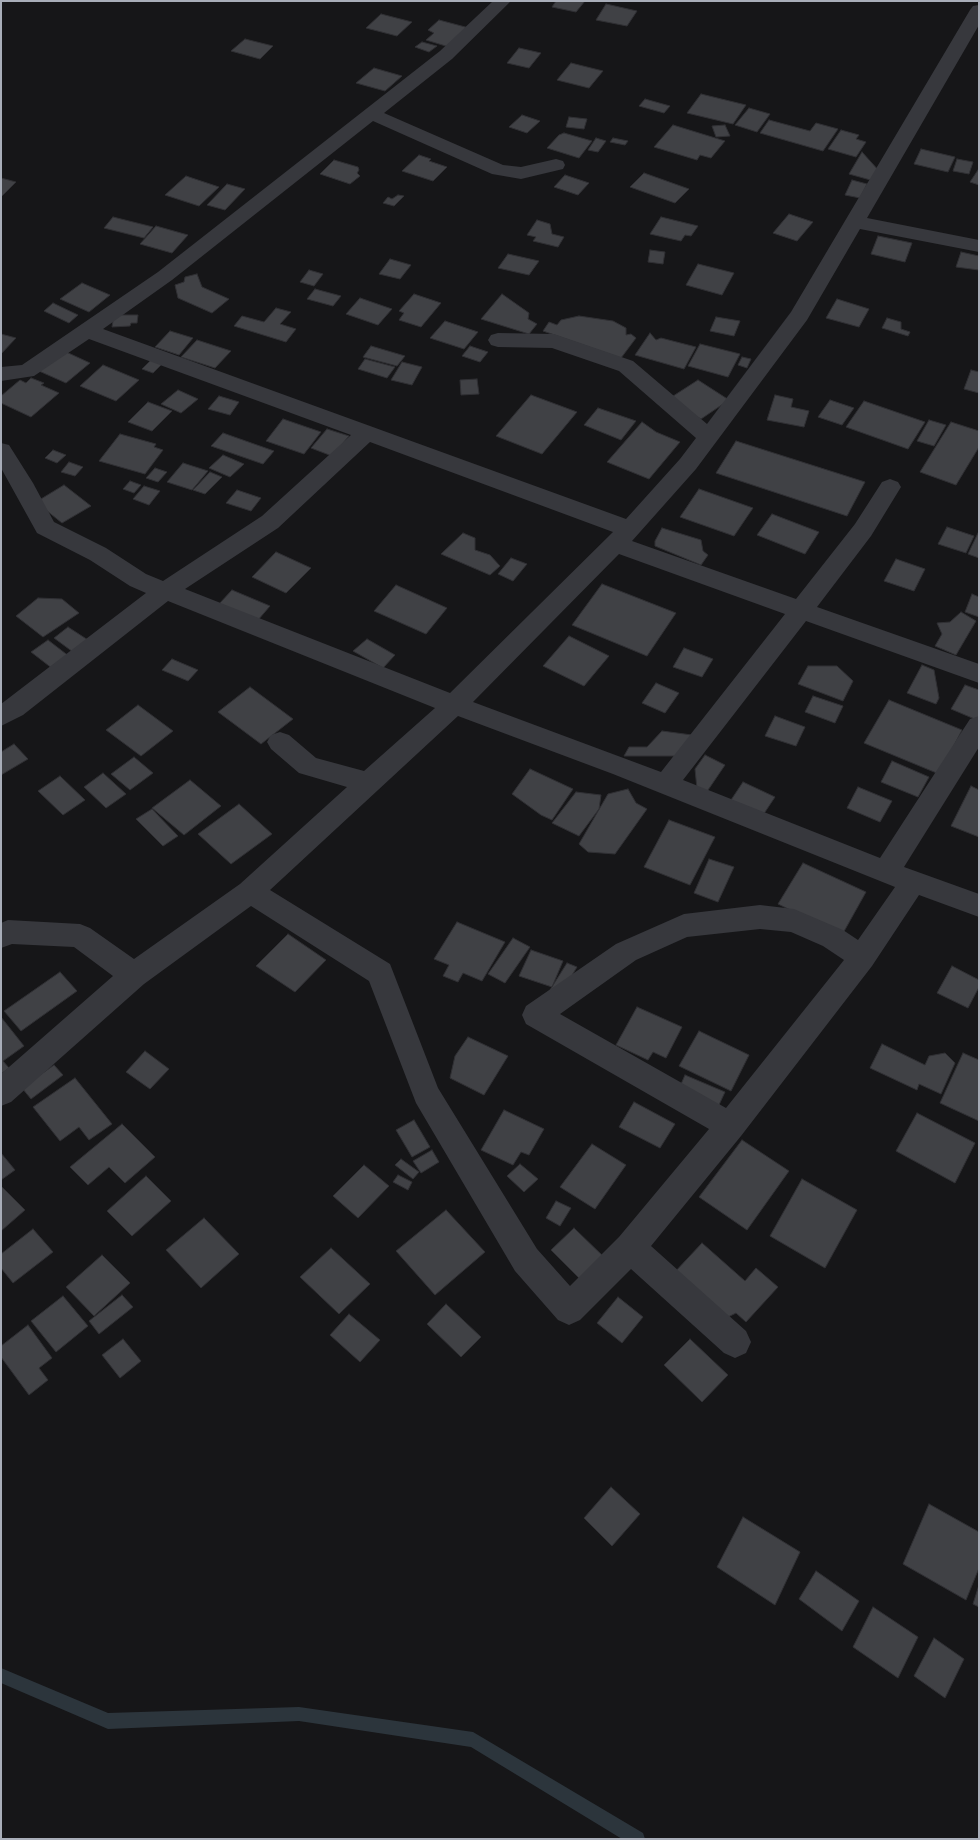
<!DOCTYPE html>
<html>
<head>
<meta charset="utf-8">
<style>
  body { margin:0 }
  #map { position:relative; width:980px; height:1840px; overflow:hidden; background:#161618; font-family:Poppins,sans-serif }
  canvas { display:block }
  .frame { position:absolute; inset:0; border:2px solid #a8adb8; pointer-events:none }
</style>
</head>
<body>
<div id="map">
<canvas width="980" height="1840"></canvas>
<div class="frame"></div>
</div>
<script>
const ctx = document.querySelector('canvas').getContext('2d');
ctx.lineJoin = 'round';
const toPath = rows => new Path2D(rows.map(r => 'M' + r).join(''));
function fill(path, color) { ctx.fillStyle = color; ctx.fill(path, 'evenodd'); }
function trace(path, color, width, dash) { ctx.strokeStyle = color; ctx.lineWidth = width; ctx.lineCap = dash ? 'butt' : 'round'; ctx.setLineDash(dash || []); ctx.stroke(path); }
const stream = toPath([
  [1,1668,108,1713,299,1707,473,1732,643,1833,645,1839,622,1839,471,1747,299,1721,108,1729,1,1683,1,1668]
]);
const building = toPath([
  [556,1,585,1,576,12,552,7,556,1],
  [606,4,637,11,627,26,596,20,606,4],
  [381,14,412,22,397,36,366,28,381,14],
  [439,20,469,28,449,47,426,40,434,33,428,30,439,20],
  [245,39,273,46,260,59,231,51,245,39],
  [422,42,437,46,429,52,415,47,422,42],
  [519,48,541,53,529,68,507,63,519,48],
  [571,63,603,71,589,88,557,80,571,63],
  [374,68,402,76,385,91,356,83,374,68],
  [701,94,746,105,733,124,687,113,701,94],
  [645,99,670,106,664,113,639,106,645,99],
  [749,108,770,114,757,132,735,125,749,108],
  [522,115,540,121,527,133,509,127,522,115],
  [569,117,587,119,584,129,566,127,569,117],
  [769,120,810,131,816,123,838,129,823,151,760,133,769,120],
  [673,125,725,141,711,158,700,155,697,160,654,147,673,125],
  [725,125,730,136,716,137,712,126,725,125],
  [841,130,859,135,856,139,866,142,856,157,828,149,841,130],
  [564,133,592,141,579,158,547,148,559,135,564,133],
  [596,138,606,141,598,152,588,150,596,138],
  [613,138,628,141,625,145,610,142,613,138],
  [921,149,955,157,948,172,914,164,921,149],
  [862,152,880,172,874,181,849,174,862,152],
  [419,155,431,159,429,161,447,167,433,181,402,171,419,155],
  [957,159,973,162,969,174,953,171,957,159],
  [334,160,358,167,359,170,357,173,360,176,350,184,320,174,334,160],
  [978,170,979,170,979,185,970,182,978,170],
  [644,173,689,189,675,203,630,187,644,173],
  [565,175,589,183,578,195,554,187,565,175],
  [186,176,219,187,199,206,165,195,186,176],
  [1,178,16,182,1,197,1,178],
  [852,180,867,184,860,198,845,195,852,180],
  [227,184,245,189,225,210,207,205,227,184],
  [398,195,404,196,394,206,383,203,388,197,392,199,398,195],
  [789,214,813,222,797,241,773,233,789,214],
  [113,217,153,227,144,238,104,228,113,217],
  [661,217,698,226,691,236,685,235,681,241,650,234,661,217],
  [537,220,550,224,552,234,564,237,558,247,533,241,536,237,527,235,537,220],
  [156,226,188,235,172,253,140,244,156,226],
  [878,236,912,243,905,262,871,254,878,236],
  [650,250,665,252,663,264,648,262,650,250],
  [961,252,979,256,979,270,956,267,961,252],
  [508,254,539,261,529,275,498,268,508,254],
  [390,259,411,265,400,279,379,274,390,259],
  [698,264,734,273,722,295,686,285,698,264],
  [309,270,323,274,314,286,300,282,309,270],
  [197,274,202,287,229,299,212,313,178,298,175,285,184,282,185,277,197,274],
  [82,283,110,295,89,312,60,299,82,283],
  [315,289,341,296,333,306,307,299,315,289],
  [414,294,441,303,421,327,399,320,404,313,399,311,414,294],
  [502,294,529,313,528,319,537,324,529,334,481,319,502,294],
  [360,298,392,309,378,325,346,314,360,298],
  [837,299,869,309,859,327,826,318,837,299],
  [53,303,78,315,69,323,44,311,53,303],
  [276,308,291,312,280,324,296,329,286,342,234,326,242,316,264,322,276,308],
  [114,315,138,315,137,323,131,323,130,326,112,327,114,315],
  [579,316,613,321,626,328,626,335,631,334,636,338,621,358,543,331,549,322,557,325,561,320,579,316],
  [716,317,740,321,734,336,710,331,716,317],
  [887,318,901,322,901,329,910,332,908,336,882,328,887,318],
  [445,321,478,332,464,349,430,338,445,321],
  [170,331,193,338,179,355,155,347,170,331],
  [650,333,656,340,661,338,696,347,684,369,635,355,650,333],
  [1,334,16,338,1,354,1,334],
  [197,340,231,351,215,368,181,357,197,340],
  [700,344,740,354,728,377,688,366,700,344],
  [371,346,405,356,397,366,363,357,371,346],
  [470,346,488,352,480,362,462,356,470,346],
  [64,351,90,363,66,383,39,371,64,351],
  [742,357,751,359,747,368,738,365,742,357],
  [153,358,164,362,153,373,142,369,153,358],
  [365,359,395,367,387,378,358,369,365,359],
  [402,362,422,367,412,385,391,380,402,362],
  [103,365,139,380,116,401,80,386,103,365],
  [971,370,979,372,979,393,964,389,971,370],
  [31,378,44,383,41,385,59,393,31,417,1,403,1,396,20,380,26,383,31,378],
  [477,379,479,394,461,395,460,380,477,379],
  [698,380,729,400,701,419,667,400,698,380],
  [178,390,198,399,181,413,161,404,178,390],
  [531,395,577,412,542,454,496,436,531,395],
  [775,395,793,399,791,407,809,411,804,427,767,420,775,395],
  [219,396,239,402,230,415,208,409,219,396],
  [830,400,854,408,842,425,818,417,830,400],
  [864,401,925,422,908,449,846,427,864,401],
  [148,402,172,411,152,431,128,422,148,402],
  [598,408,636,421,621,440,584,425,598,408],
  [283,419,321,432,304,454,266,441,283,419],
  [929,420,946,425,934,446,917,441,929,420],
  [642,422,656,432,680,442,649,479,607,462,642,422],
  [951,422,979,431,979,447,956,485,920,472,951,422],
  [327,429,349,436,332,456,311,448,327,429],
  [223,433,274,451,263,464,211,446,223,433],
  [120,434,156,444,154,447,163,450,145,474,99,461,120,434],
  [736,441,865,482,847,516,716,473,736,441],
  [53,450,66,455,57,463,45,458,53,450],
  [223,455,244,464,230,477,209,468,223,455],
  [69,462,83,467,75,476,61,472,69,462],
  [183,463,208,471,192,490,167,482,183,463],
  [155,468,167,472,158,482,146,478,155,468],
  [210,472,222,477,205,494,193,490,210,472],
  [130,481,141,485,134,493,123,489,130,481],
  [64,485,91,506,62,523,36,502,64,485],
  [144,486,160,491,149,505,133,499,144,486],
  [699,489,753,508,734,536,680,517,699,489],
  [237,490,261,498,251,511,226,503,237,490],
  [772,514,819,532,805,554,757,535,772,514],
  [947,527,974,536,966,553,938,544,947,527],
  [662,528,701,540,703,551,708,555,701,565,655,546,655,541,662,528],
  [979,531,979,558,968,554,979,531],
  [463,533,475,538,475,550,490,555,500,566,490,575,441,554,463,533],
  [276,552,311,568,286,593,252,577,276,552],
  [511,558,527,564,513,581,498,574,511,558],
  [896,559,925,569,914,591,884,581,896,559],
  [602,584,676,613,647,656,572,625,602,584],
  [396,585,447,608,426,634,374,611,396,585],
  [232,590,270,606,258,620,219,604,232,590],
  [972,594,979,597,979,617,965,612,972,594],
  [38,598,62,599,79,613,43,637,16,616,38,598],
  [961,612,976,621,956,655,935,646,942,634,937,623,950,622,961,612],
  [68,627,88,640,73,652,54,638,68,627],
  [569,636,609,656,584,686,543,666,569,636],
  [367,639,395,655,383,668,353,651,367,639],
  [48,640,70,657,53,669,31,652,48,640],
  [684,648,713,659,702,677,673,667,684,648],
  [172,659,198,670,188,681,162,670,172,659],
  [922,665,934,670,939,698,936,704,907,693,922,665],
  [808,666,837,666,853,681,843,701,798,684,808,666],
  [656,683,679,693,665,713,642,703,656,683],
  [965,685,979,690,979,716,977,720,951,709,965,685],
  [250,687,293,719,261,744,218,712,250,687],
  [813,696,843,706,835,723,805,712,813,696],
  [889,700,962,730,939,774,864,743,889,700],
  [138,705,173,731,141,756,106,730,138,705],
  [775,716,805,727,796,746,765,736,775,716],
  [662,731,692,735,677,756,624,756,629,747,647,747,662,731],
  [14,744,28,759,1,775,1,752,14,744],
  [705,755,725,765,706,793,697,789,695,769,705,755],
  [134,757,153,773,130,790,111,774,134,757],
  [892,761,929,777,918,797,881,782,892,761],
  [530,769,573,789,552,820,541,815,512,794,530,769],
  [103,773,126,794,106,808,84,787,103,773],
  [60,776,85,800,63,815,38,791,60,776],
  [190,780,221,806,184,835,152,808,190,780],
  [743,782,775,797,763,815,731,800,743,782],
  [971,786,979,790,979,837,951,826,971,786],
  [858,787,892,801,880,822,847,808,858,787],
  [628,789,636,803,647,809,615,854,588,852,579,844,608,794,628,789],
  [576,792,601,795,599,809,579,836,552,823,576,792],
  [239,804,272,834,231,864,198,834,239,804],
  [152,809,178,836,163,846,136,819,152,809],
  [669,820,715,837,690,885,644,867,669,820],
  [709,859,734,867,718,902,694,893,709,859],
  [803,863,866,892,842,935,778,904,803,863],
  [457,922,505,942,482,981,463,973,458,982,443,976,449,965,434,959,457,922],
  [288,934,326,960,295,992,256,966,288,934],
  [513,938,530,947,505,983,488,974,513,938],
  [531,950,563,961,552,987,519,976,531,950],
  [567,963,577,967,560,995,550,990,567,963],
  [952,966,979,980,979,987,968,1008,937,993,952,966],
  [60,972,77,991,21,1031,4,1011,60,972],
  [637,1007,682,1027,666,1058,653,1052,648,1060,616,1045,637,1007],
  [1,1017,24,1046,3,1061,9,1068,1,1074,1,1017],
  [699,1031,749,1055,731,1091,679,1066,699,1031],
  [468,1037,508,1056,484,1095,450,1078,455,1056,468,1037],
  [882,1044,925,1065,929,1056,945,1053,955,1063,941,1094,919,1084,917,1090,870,1068,882,1044],
  [145,1051,169,1069,150,1089,126,1072,145,1051],
  [963,1053,979,1060,979,1121,940,1103,963,1053],
  [54,1065,63,1075,31,1099,22,1088,54,1065],
  [685,1075,725,1092,718,1107,678,1091,685,1075],
  [75,1078,112,1124,89,1140,79,1127,60,1141,33,1107,75,1078],
  [634,1102,675,1124,660,1148,619,1127,634,1102],
  [504,1110,544,1129,529,1155,521,1152,513,1165,481,1150,504,1110],
  [917,1113,975,1143,955,1183,896,1151,917,1113],
  [414,1120,430,1147,412,1157,396,1130,414,1120],
  [122,1124,155,1157,125,1183,109,1167,88,1185,70,1167,122,1124],
  [742,1140,789,1171,747,1230,699,1197,742,1140],
  [592,1144,626,1165,595,1209,560,1187,592,1144],
  [432,1150,439,1162,421,1173,413,1161,432,1150],
  [1,1153,15,1170,1,1180,1,1153],
  [401,1159,419,1172,413,1179,395,1165,401,1159],
  [520,1164,538,1179,524,1192,507,1176,520,1164],
  [364,1165,389,1186,358,1218,333,1196,364,1165],
  [398,1175,412,1182,408,1190,393,1182,398,1175],
  [146,1176,171,1201,132,1236,107,1211,146,1176],
  [802,1179,857,1210,825,1268,770,1236,802,1179],
  [1,1186,25,1210,1,1231,1,1186],
  [556,1201,571,1208,560,1226,546,1218,556,1201],
  [446,1210,485,1252,435,1295,396,1251,446,1210],
  [204,1218,239,1254,201,1288,166,1250,204,1218],
  [574,1228,605,1258,581,1280,551,1250,574,1228],
  [33,1229,53,1252,13,1283,1,1268,1,1254,33,1229],
  [702,1243,745,1281,756,1268,778,1287,746,1322,736,1313,724,1319,673,1274,702,1243],
  [331,1248,370,1284,339,1314,300,1277,331,1248],
  [102,1255,130,1283,94,1316,66,1287,102,1255],
  [122,1295,133,1307,99,1334,89,1321,122,1295],
  [63,1296,88,1326,56,1352,31,1321,63,1296],
  [618,1297,643,1317,622,1343,597,1323,618,1297],
  [446,1304,481,1337,461,1357,427,1324,446,1304],
  [349,1314,380,1340,360,1362,330,1335,349,1314],
  [28,1325,52,1358,39,1368,48,1380,29,1395,1,1357,1,1346,28,1325],
  [123,1339,141,1361,120,1378,102,1355,123,1339],
  [690,1339,728,1375,702,1402,664,1365,690,1339],
  [611,1487,640,1514,612,1546,584,1518,611,1487],
  [929,1504,979,1532,979,1568,966,1600,903,1564,929,1504],
  [743,1517,800,1552,775,1605,717,1567,743,1517],
  [816,1571,859,1601,842,1631,799,1599,816,1571],
  [979,1585,979,1607,973,1604,979,1585],
  [873,1607,918,1637,898,1678,853,1647,873,1607],
  [934,1638,964,1659,945,1698,914,1676,934,1638]
]);
const minor = toPath([
  [493,1,511,1,452,59,384,113,503,165,521,167,556,159,563,161,565,165,563,169,521,179,492,174,373,121,172,280,103,329,626,519,680,459,696,438,619,371,552,348,498,347,491,345,488,340,491,335,498,333,554,334,633,361,707,424,791,312,970,10,973,6,979,5,979,25,867,218,979,240,979,252,860,229,807,320,696,469,632,541,796,599,855,524,882,482,890,479,898,482,901,487,871,536,817,607,979,664,979,683,806,621,683,780,880,858,970,719,979,716,979,747,904,867,979,894,979,917,919,895,872,966,741,1136,651,1246,746,1331,751,1342,746,1353,735,1358,724,1353,631,1269,580,1320,569,1325,558,1320,515,1271,416,1103,369,981,251,906,144,984,11,1102,1,1106,1,1074,113,976,74,947,12,944,1,948,1,923,8,920,80,924,90,928,134,959,240,884,347,787,299,773,271,749,267,742,271,735,280,732,289,735,316,758,364,771,435,708,168,601,23,715,1,726,1,704,146,593,130,586,90,560,37,533,1,468,1,443,9,445,33,483,54,522,106,548,146,574,163,581,262,516,351,435,89,339,34,376,1,381,1,367,22,365,158,272,440,51,493,1],
  [370,442,613,532,450,693,185,589,278,528,370,442],
  [619,554,785,614,661,772,473,702,619,554],
  [458,716,613,774,895,887,858,940,843,930,794,909,760,905,684,914,616,944,526,1006,522,1015,526,1024,709,1129,619,1237,570,1286,537,1249,438,1088,390,964,270,890,458,716],
  [760,929,791,932,823,946,844,960,726,1108,560,1014,636,960,687,937,760,929]
]);
fill(stream, '#2c353c');
fill(building, '#404145');
trace(building, '#303034', 1);
fill(minor, '#37383d');
</script>
</body>
</html>
